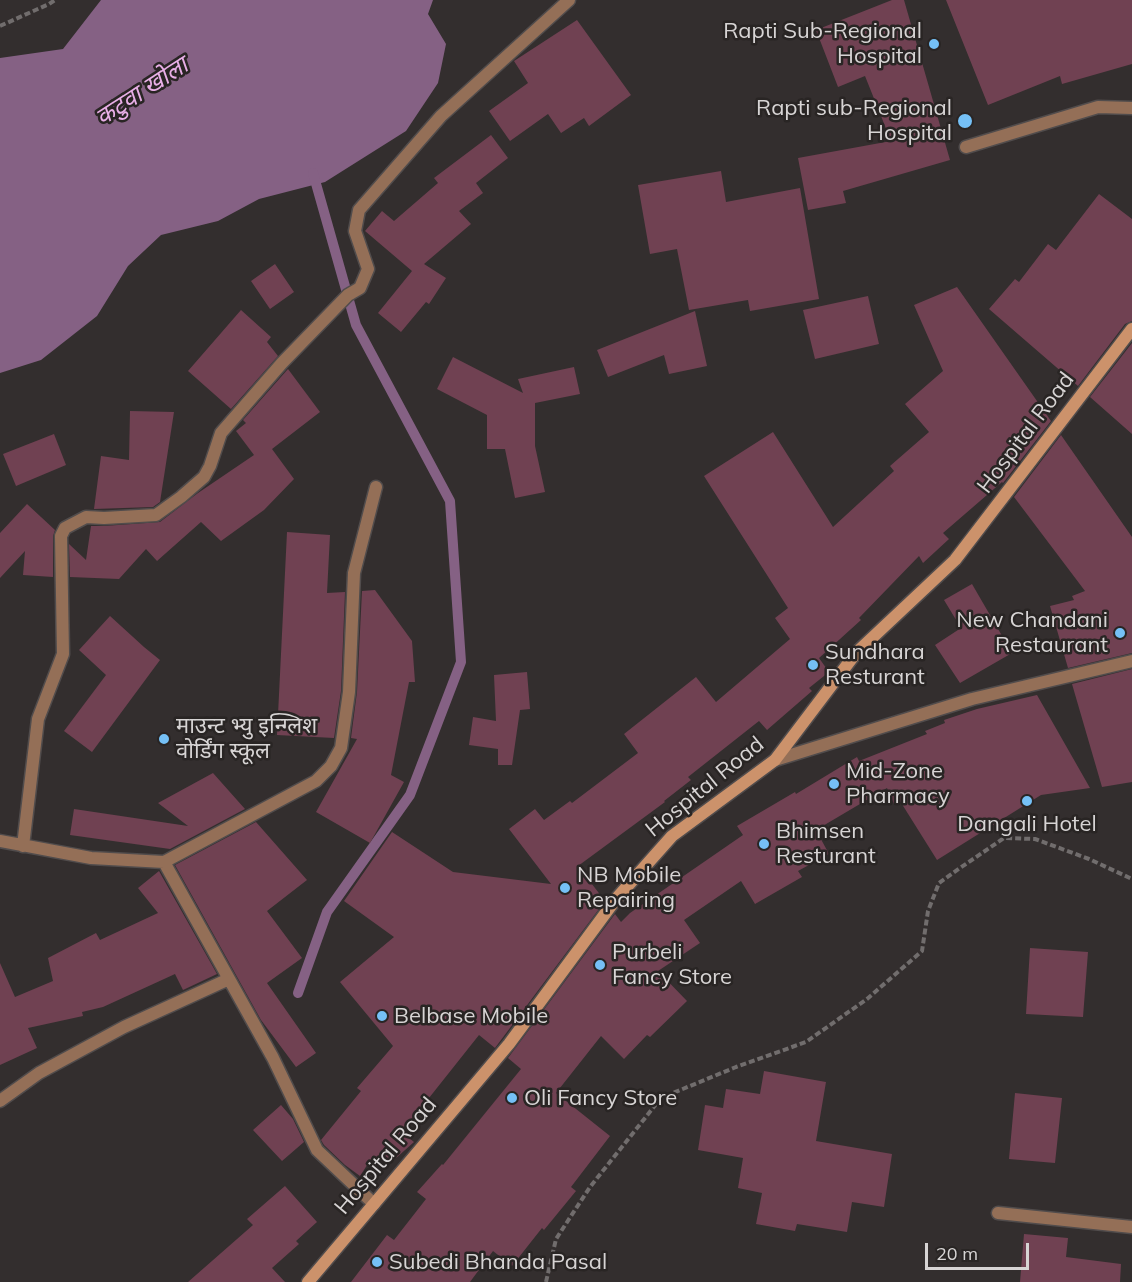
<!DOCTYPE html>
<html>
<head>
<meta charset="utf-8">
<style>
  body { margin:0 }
  #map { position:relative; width:1132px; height:1282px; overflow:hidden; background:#332e2e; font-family:Mulish,sans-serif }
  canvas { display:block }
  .scale { position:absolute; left:925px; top:1243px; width:104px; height:27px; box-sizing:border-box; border:3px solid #d7d4d4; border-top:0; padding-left:8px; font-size:18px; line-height:21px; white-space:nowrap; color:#d7d4d4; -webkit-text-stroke:4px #292524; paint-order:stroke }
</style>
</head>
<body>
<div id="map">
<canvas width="1132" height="1282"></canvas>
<div class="scale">20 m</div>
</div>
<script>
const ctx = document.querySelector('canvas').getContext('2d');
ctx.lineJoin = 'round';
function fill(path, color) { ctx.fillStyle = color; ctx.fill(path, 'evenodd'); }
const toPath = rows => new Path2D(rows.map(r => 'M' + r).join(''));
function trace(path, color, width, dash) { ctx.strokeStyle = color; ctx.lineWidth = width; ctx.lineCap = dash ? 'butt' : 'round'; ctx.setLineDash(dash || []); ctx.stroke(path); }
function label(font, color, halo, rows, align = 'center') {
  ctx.font = font + ' Mulish,"Noto Sans Devanagari",sans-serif'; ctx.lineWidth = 5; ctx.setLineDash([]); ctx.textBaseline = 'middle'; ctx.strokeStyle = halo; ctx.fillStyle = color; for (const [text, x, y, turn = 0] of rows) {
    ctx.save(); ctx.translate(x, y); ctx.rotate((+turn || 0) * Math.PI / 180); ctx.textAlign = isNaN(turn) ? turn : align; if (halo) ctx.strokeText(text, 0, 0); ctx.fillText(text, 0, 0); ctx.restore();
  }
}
const water = toPath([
  [101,0,433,0,428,14,446,44,438,83,406,131,325,182,259,199,218,221,161,235,128,266,97,316,41,360,0,373,0,58,63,49]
]);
const stream = toPath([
  [298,993,327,912,410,795,461,662,450,501,356,325,313,173]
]);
const building = toPath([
  [892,0,904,0,950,160,843,191,846,203,808,210,798,158,891,141,865,76,838,87,816,30],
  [946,0,1132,0,1132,64,1062,84,1060,76,988,105],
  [577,20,631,95,589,126,584,118,561,133,548,114,510,141,489,111,528,83,514,61],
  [491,135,508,158,476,183,483,193,459,211,471,224,424,264,446,278,429,304,426,302,401,332,378,313,412,271,365,231,382,211,394,221,438,183,434,178],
  [721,171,726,202,800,188,819,299,750,311,748,300,689,310,677,249,650,254,638,185],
  [1099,194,1132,219,1132,321,1125,324,1078,386,989,309,1015,279,1019,282,1048,244,1056,250],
  [275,264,294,292,270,309,251,281],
  [957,287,1051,421,1003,483,1002,482,943,533,949,539,923,563,919,556,859,618,861,620,819,658,829,672,809,688,812,691,767,730,759,721,688,777,691,780,664,801,665,802,578,866,605,901,495,1048,479,1035,402,1132,414,1142,386,1167,373,1156,360,1176,345,1165,324,1145,321,1140,361,1091,357,1088,393,1046,340,982,394,937,344,901,392,832,453,872,551,884,509,829,535,809,544,820,570,801,572,803,638,753,624,734,696,677,716,702,790,639,775,618,788,608,704,476,773,432,833,527,894,471,890,466,929,432,905,404,943,371,914,305],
  [868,296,879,344,815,359,803,310],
  [241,310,271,337,267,342,278,356,231,409,188,371],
  [695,311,707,366,669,374,664,355,608,377,597,350],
  [1132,343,1132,434,1090,397],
  [453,357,523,393,518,379,574,367,580,394,535,403,535,446,545,492,515,498,505,449,487,449,487,415,437,389],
  [288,369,320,412,272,449,294,479,264,510,221,541,201,522,157,561,146,549,119,579,70,577,69,544,86,560,91,526,104,526,160,522,198,493,254,455,236,431,246,423,243,420],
  [130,411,174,412,160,502,153,507,94,509,101,456,129,460],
  [54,434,66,465,16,486,3,454],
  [1061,435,1132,537,1132,653,1068,668,1050,606,1074,600,1072,596,1085,591,1014,497],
  [27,504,55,530,53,536,53,577,23,575,25,551,0,578,0,533],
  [287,532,330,535,327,593,345,592,341,691,334,738,277,735],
  [972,584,1012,653,960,683,935,645,961,628,944,600],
  [375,590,412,641,415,682,409,682,391,775,404,782,370,843,316,812,357,739,351,738,357,692,362,591],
  [110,616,144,647,160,660,92,752,64,731,106,675,79,650],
  [1132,669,1132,782,1102,787,1072,684],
  [527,672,530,709,520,710,512,765,498,765,498,749,469,745,473,717,496,721,494,675],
  [1037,695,1090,788,1041,795,937,860,900,801,894,804,887,788,816,830,829,854,798,871,802,877,755,904,741,881,684,920,700,943,658,971,687,1001,650,1037,647,1035,624,1059,601,1036,556,1093,610,1136,571,1187,576,1191,544,1230,542,1228,512,1266,493,1251,470,1282,351,1282,387,1235,394,1240,426,1199,417,1192,442,1164,443,1165,521,1069,508,1058,615,914,621,922,630,913,743,835,737,826,795,792,796,794,857,757,859,761,927,734,925,731,945,723,944,720,977,709],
  [213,773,245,809,170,849,70,835,74,809,188,826,158,803],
  [256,822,307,880,267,911,302,958,267,983,316,1053,296,1067,261,1020,175,865],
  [159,871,217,974,183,990,175,974,103,1007,82,1012,83,1016,28,1028,37,1048,0,1065,0,963,15,997,53,981,48,958,96,933,100,940,158,913,138,888],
  [1030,948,1088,952,1083,1017,1026,1014],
  [764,1071,826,1082,816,1141,892,1154,884,1207,852,1202,847,1232,797,1224,795,1231,756,1224,762,1193,738,1188,743,1158,698,1150,705,1105,723,1108,726,1089,760,1094],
  [1015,1093,1062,1098,1055,1163,1009,1159],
  [281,1105,293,1119,304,1142,282,1161,253,1130],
  [285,1186,317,1222,296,1241,299,1244,272,1268,285,1282,188,1282,253,1225,247,1219],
  [1024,1234,1068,1238,1066,1257,1121,1264,1120,1282,1020,1282]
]);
const path = toPath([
  [0,26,49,4,55,0],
  [546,1282,556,1239,590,1187,661,1098,736,1067,806,1042,867,999,922,951,928,911,939,883,960,868,1004,838,1035,839,1089,859,1132,879]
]);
const lane = toPath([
  [966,147,1098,107,1132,108]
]);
const street = toPath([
  [775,760,972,699,1132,661],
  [0,841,91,858,164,862,273,1058,317,1150,374,1204],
  [23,846,38,719,63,654,61,536,65,528,86,517,104,518,156,515,181,497,204,477,210,466,221,433,282,363,348,295,360,288,368,269,355,231,359,210,441,116,569,0],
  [164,862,316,781,331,766,341,748,349,692,354,573,376,487],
  [0,1101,39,1073,124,1027,229,979],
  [998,1213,1132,1227]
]);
const secondary = toPath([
  [308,1282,509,1044,616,899,672,836,775,760,856,653,955,560,1132,329]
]);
const markers = [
  [934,44,6,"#75c0f6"],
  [965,121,8,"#75c0f6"],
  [1120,633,6,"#75c0f6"],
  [813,665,6,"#75c0f6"],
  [164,739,6,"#75c0f6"],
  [834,784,6,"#75c0f6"],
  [1027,801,6,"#75c0f6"],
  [764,844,6,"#75c0f6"],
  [565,888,6,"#75c0f6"],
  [600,965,6,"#75c0f6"],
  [382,1016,6,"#75c0f6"],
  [512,1098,6,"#75c0f6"],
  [377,1262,6,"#75c0f6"]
];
const poiNames = [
  ["Rapti Sub-Regional",922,31,"right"],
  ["Hospital",922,56,"right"],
  ["Rapti sub-Regional",952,108,"right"],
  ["Hospital",952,133,"right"],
  ["New Chandani",1108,620,"right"],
  ["Restaurant",1108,645,"right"],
  ["Sundhara",825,652],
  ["Resturant",825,677],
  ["माउन्ट भ्यु इन्ग्लिश",176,726],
  ["वोर्डिंग स्कूल",176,751],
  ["Mid-Zone",846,771],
  ["Pharmacy",846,796],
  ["Dangali Hotel",1027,824,"center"],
  ["Bhimsen",776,831],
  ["Resturant",776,856],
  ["NB Mobile",577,875],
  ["Repairing",577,900],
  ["Purbeli",612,952],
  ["Fancy Store",612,977],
  ["Belbase Mobile",394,1016],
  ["Oli Fancy Store",524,1098],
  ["Subedi Bhanda Pasal",389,1262]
];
const streetNames = [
  ["Hospital Road",1026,433,-53],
  ["Hospital Road",705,787,-39],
  ["Hospital Road",386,1156,-50]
];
const waterNames = [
  ["कटुवा खोला",142,92,-33]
];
fill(water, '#856184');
trace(stream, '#856184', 10);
fill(building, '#704152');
trace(lane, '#514c4c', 15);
trace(street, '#514c4c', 15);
trace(secondary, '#514c4c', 15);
trace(path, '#716d6d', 4, [6, 3]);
trace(lane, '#946f57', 12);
trace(street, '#946f57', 12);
trace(secondary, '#cc926b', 12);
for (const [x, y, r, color] of markers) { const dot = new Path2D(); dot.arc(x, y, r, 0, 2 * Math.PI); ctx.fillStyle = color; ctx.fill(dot); trace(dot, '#292524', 2); }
label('22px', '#d7d4d4', '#292524', poiNames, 'left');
label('22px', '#d7d4d4', '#292524', streetNames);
label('italic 24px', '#e9afe7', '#292524', waterNames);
</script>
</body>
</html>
